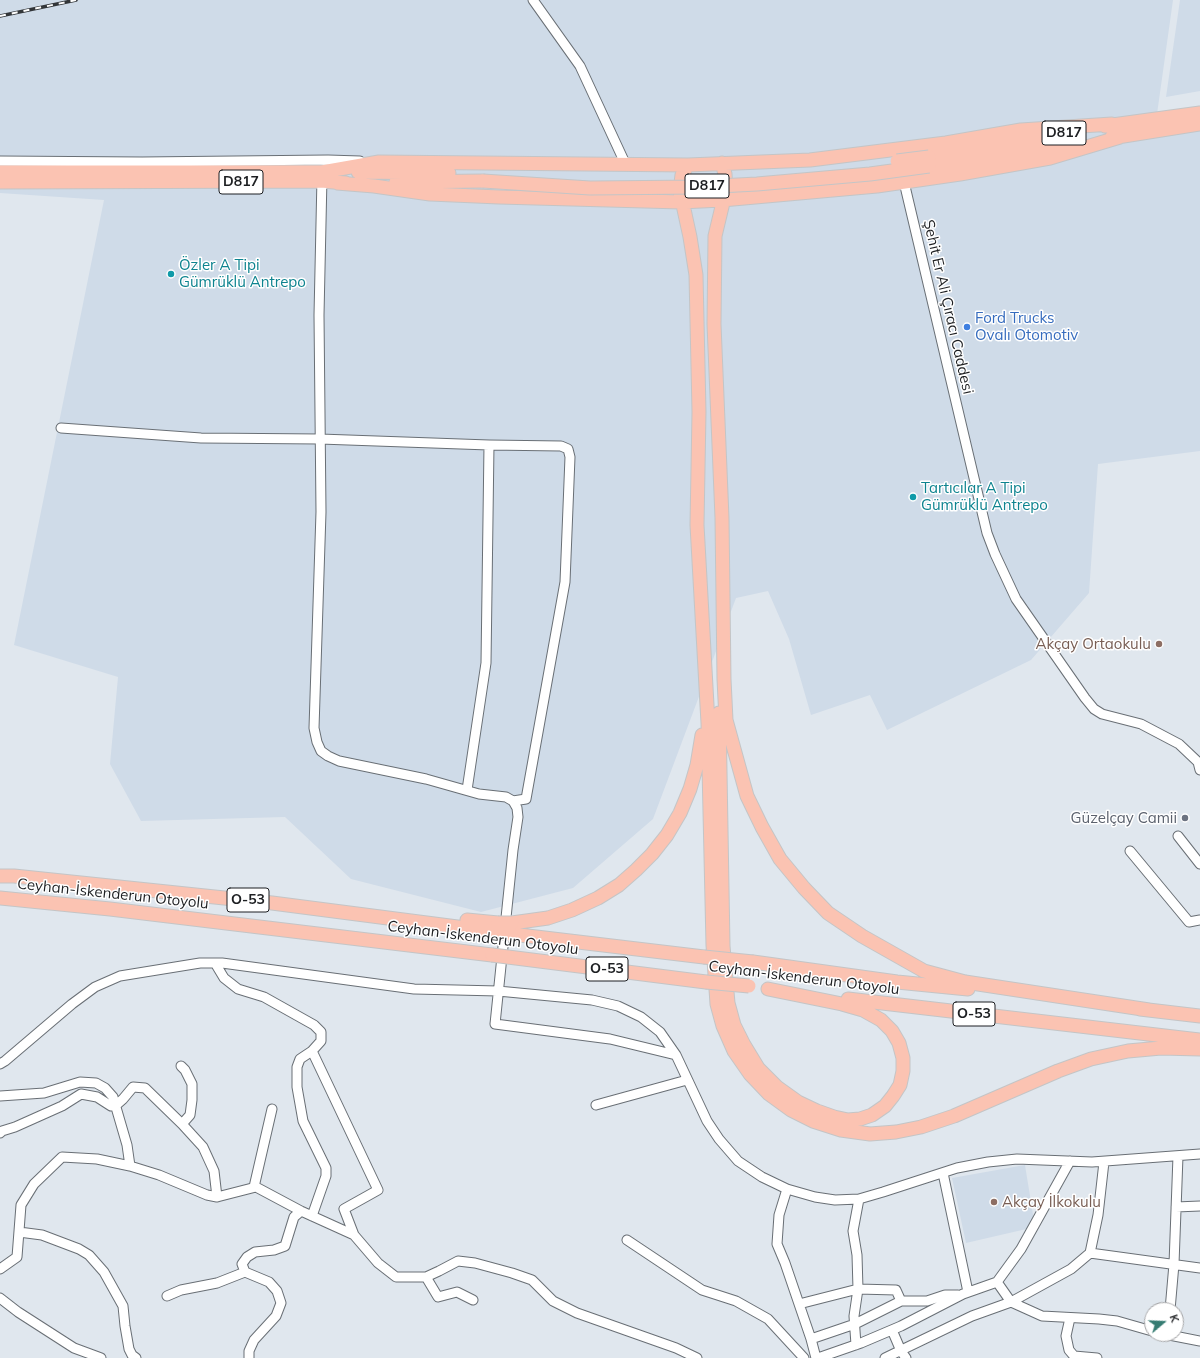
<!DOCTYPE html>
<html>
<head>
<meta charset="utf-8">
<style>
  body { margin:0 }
  #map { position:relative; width:1200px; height:1358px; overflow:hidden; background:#e0e7ee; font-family:Mulish,sans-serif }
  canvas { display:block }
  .north { position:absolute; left:1144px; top:1302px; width:40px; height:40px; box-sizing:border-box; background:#fff; border:1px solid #a5a5a7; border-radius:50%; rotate:71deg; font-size:11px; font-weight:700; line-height:16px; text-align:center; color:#1d1f22 }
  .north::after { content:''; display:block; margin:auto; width:14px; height:18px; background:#367c72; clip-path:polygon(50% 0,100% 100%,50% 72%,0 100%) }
</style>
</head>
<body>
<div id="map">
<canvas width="1200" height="1358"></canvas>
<div class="north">K</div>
</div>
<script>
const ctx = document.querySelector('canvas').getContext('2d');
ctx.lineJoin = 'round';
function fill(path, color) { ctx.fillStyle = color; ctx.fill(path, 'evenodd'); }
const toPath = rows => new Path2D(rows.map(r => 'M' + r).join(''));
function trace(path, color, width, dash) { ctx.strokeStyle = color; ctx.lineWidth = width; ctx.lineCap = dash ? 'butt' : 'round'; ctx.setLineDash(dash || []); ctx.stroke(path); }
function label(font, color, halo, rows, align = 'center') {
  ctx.font = font + ' Mulish,sans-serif'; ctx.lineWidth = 3; ctx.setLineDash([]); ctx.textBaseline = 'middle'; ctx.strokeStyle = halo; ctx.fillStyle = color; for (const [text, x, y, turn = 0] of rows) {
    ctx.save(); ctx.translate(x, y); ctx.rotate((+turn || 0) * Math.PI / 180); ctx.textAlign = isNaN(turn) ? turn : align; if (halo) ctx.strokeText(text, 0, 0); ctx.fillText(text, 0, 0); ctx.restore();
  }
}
const built = toPath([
  [0,0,1173,0,1157,114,1200,107,1200,451,1098,464,1089,593,1031,660,887,730,870,695,811,715,789,639,768,591,736,598,653,819,573,888,481,912,351,879,285,817,141,821,110,764,118,677,14,645,104,200,0,193],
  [1180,0,1200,0,1200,91,1166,97],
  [1025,1165,1035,1227,966,1243,952,1178]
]);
const minor = toPath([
  [533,0,580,66,625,163],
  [0,161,142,162,328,160,360,161],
  [322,177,319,315,321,512,314,728,317,742,321,751,328,756,339,761,426,779,479,794,506,797,513,801,517,808,518,817,513,850,495,1024,610,1039,676,1055],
  [904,182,987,533,995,554,1016,599,1085,698,1094,709,1102,714,1141,724,1179,744,1198,762,1200,770],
  [61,428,201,438,320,439,489,445,561,446,568,449,570,457,565,582,526,799,513,801],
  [467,790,486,663,489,445],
  [1178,836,1200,864],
  [1130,851,1189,922,1200,920],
  [215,963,224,978,238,989,264,997,314,1025,321,1032,321,1041,312,1051,300,1059,297,1067,297,1087,303,1121,326,1168,326,1176,312,1216],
  [312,1051,378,1190,344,1209,354,1235],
  [0,1064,5,1061,72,1004,95,987,120,976,200,963,222,963,414,989,498,991,592,1000,618,1006,641,1017,660,1032,676,1055,707,1121,719,1139,738,1161,762,1177,787,1189,815,1197,835,1200,859,1199,883,1192,957,1168,988,1162,1017,1159,1092,1162,1200,1154],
  [181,1066,185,1070,192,1084,192,1100,190,1115,182,1124],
  [0,1096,44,1093,80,1082,96,1083,105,1088,113,1097,127,1145,130,1166],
  [596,1105,687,1080],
  [0,1133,2,1131,15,1127,62,1106,81,1094,97,1097,111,1106,115,1106,123,1099,133,1087,145,1088,182,1124,203,1147,214,1171,217,1197],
  [1104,1162,1098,1215,1090,1253,1071,1269,1011,1302,1042,1316,1099,1319,1117,1321,1152,1331],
  [943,1173,968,1292],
  [254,1187,272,1109],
  [787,1189,779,1215,777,1244,785,1263,811,1339,816,1358],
  [1176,1207,1200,1206],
  [19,1232,42,1235,79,1249,89,1255,104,1272,123,1306,125,1326,129,1349,132,1355,136,1358],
  [627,1240,702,1290,736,1301,768,1319,804,1358],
  [1090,1253,1200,1268],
  [0,1269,17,1257,21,1205,34,1184,62,1157,97,1159,130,1166,159,1175,207,1195,217,1197,256,1187,301,1211,354,1235,378,1263,396,1277,426,1277,439,1271,458,1261,475,1263,512,1273,532,1280,553,1301,577,1313,676,1348,697,1358],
  [426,1277,438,1297,457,1292,473,1300],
  [167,1296,181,1290,217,1283,245,1272],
  [0,1298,18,1312,74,1348,101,1358],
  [799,1304,858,1289,896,1290,901,1301,927,1301,945,1295,958,1295],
  [1170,1310,1174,1264,1178,1156],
  [1070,1318,1066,1336,1069,1350,1074,1356,1097,1358],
  [892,1330,901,1351,906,1358],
  [1164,1334,1200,1341],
  [811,1339,855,1324,901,1301],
  [856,1345,854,1316,858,1289,857,1255,853,1231,859,1199],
  [249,1358,249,1351,254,1340,276,1316,281,1303,277,1291,269,1282,245,1272,242,1264,247,1257,255,1252,274,1250,285,1246,294,1217,301,1211],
  [818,1358,861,1343,901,1326,963,1294,997,1282,1021,1249,1070,1161],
  [885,1358,972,1316,1011,1302,997,1282]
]);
const highway = toPath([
  [1105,126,1200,113],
  [1111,138,1200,124],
  [929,157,1056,134],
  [722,163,725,174,726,190,715,236,714,324,722,518,724,679,726,720,747,796,762,827,780,859,804,888,828,913,862,936,924,971,965,982,1149,1010],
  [688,165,682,175,680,191,690,237,696,275,699,412,697,525,708,723,713,945,717,1004,723,1026,734,1051,750,1074,769,1094,791,1110,813,1121,841,1130,870,1134,896,1132,921,1127,954,1116,1058,1071,1091,1059,1128,1051,1161,1048,1200,1049],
  [929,166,1076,143],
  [0,172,331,172],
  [322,172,379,162,688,165,810,160,946,143,1021,130,1112,124],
  [358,172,449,173],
  [0,182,321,181,346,183],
  [396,182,483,181],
  [337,183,374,186,430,194,499,197,681,202,722,200,877,186,960,174,1050,158,1120,137],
  [719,713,723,946,728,1003,734,1025,744,1045,758,1068,777,1087,798,1102,817,1111,834,1117,848,1120,860,1119,872,1115,885,1106,893,1096,900,1085,903,1071,903,1058,899,1043,892,1031,881,1020,863,1010,842,1004,768,989],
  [0,876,14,876,272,903,496,932],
  [0,898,110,909,492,955],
  [467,920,498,923],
  [512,923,548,918,572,910,598,898,619,885,636,870,652,854,667,835,680,813,690,789,697,765,702,735],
  [511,934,704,957],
  [508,957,706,982],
  [753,962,897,982,968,989],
  [848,999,1200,1040],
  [1140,1009,1200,1016]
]);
const rail = toPath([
  [0,16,76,0]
]);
const highwayBridge = toPath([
  [897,161,929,157],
  [483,181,590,188,699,187,757,184,870,174,929,166],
  [498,923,512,923],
  [496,932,511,934],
  [492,955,508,957],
  [704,957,753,962],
  [706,982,749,986]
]);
const markers = [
  [171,274,4,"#0f9aa8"],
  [967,327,4,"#3f7fe0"],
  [913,497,4,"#0f9aa8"],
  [1159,644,4,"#8d6e63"],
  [1185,818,4,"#6b7280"],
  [994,1202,4,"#8d6e63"]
];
const shields = [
  [1064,133,44],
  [241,182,44],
  [707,186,44],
  [248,900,42],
  [607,969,42],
  [974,1014,42]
];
const shieldNames = [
  ["D817",1064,133],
  ["D817",241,182],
  ["D817",707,186],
  ["O-53",248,900],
  ["O-53",607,969],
  ["O-53",974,1014]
];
const cultureNames = [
  ["Özler A Tipi",179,265],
  ["Gümrüklü Antrepo",179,282],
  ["Tartıcılar A Tipi",921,488],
  ["Gümrüklü Antrepo",921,505]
];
const streetNames = [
  ["Şehit Er Ali Çıracı Caddesi",948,307,77],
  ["Ceyhan-İskenderun Otoyolu",113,894,6],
  ["Ceyhan-İskenderun Otoyolu",483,938,7],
  ["Ceyhan-İskenderun Otoyolu",804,978,7]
];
const shopNames = [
  ["Ford Trucks",975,318],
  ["Ovalı Otomotiv",975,335]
];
const educationNames = [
  ["Akçay Ortaokulu",1151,644],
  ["Akçay İlkokulu",1002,1202,"left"]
];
const worshipNames = [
  ["Güzelçay Camii",1177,818]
];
fill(built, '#cfdbe8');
trace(minor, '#696f75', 11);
trace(highway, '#c4c5c6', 15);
trace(minor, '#fff', 9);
trace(highway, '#fbc3b2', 13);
trace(rail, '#333639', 3.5);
trace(rail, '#fff', 2, [6]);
trace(highwayBridge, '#c4c5c6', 15, []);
trace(highwayBridge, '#fbc3b2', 13);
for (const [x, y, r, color] of markers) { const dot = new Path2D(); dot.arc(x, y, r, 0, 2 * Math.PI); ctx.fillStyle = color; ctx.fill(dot); trace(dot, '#fff', 1.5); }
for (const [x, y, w] of shields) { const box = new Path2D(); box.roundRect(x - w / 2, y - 12, w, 24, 3); ctx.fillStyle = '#fff'; ctx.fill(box); trace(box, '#1d1f22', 1); }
label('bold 14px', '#1d1f22', null, shieldNames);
label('15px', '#0d838f', '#fff', cultureNames, 'left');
label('15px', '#1d1f22', '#fff', streetNames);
label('15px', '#366cbe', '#fff', shopNames, 'left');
label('15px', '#785e54', '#fff', educationNames, 'right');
label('15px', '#5b616d', '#fff', worshipNames, 'right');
</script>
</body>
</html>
